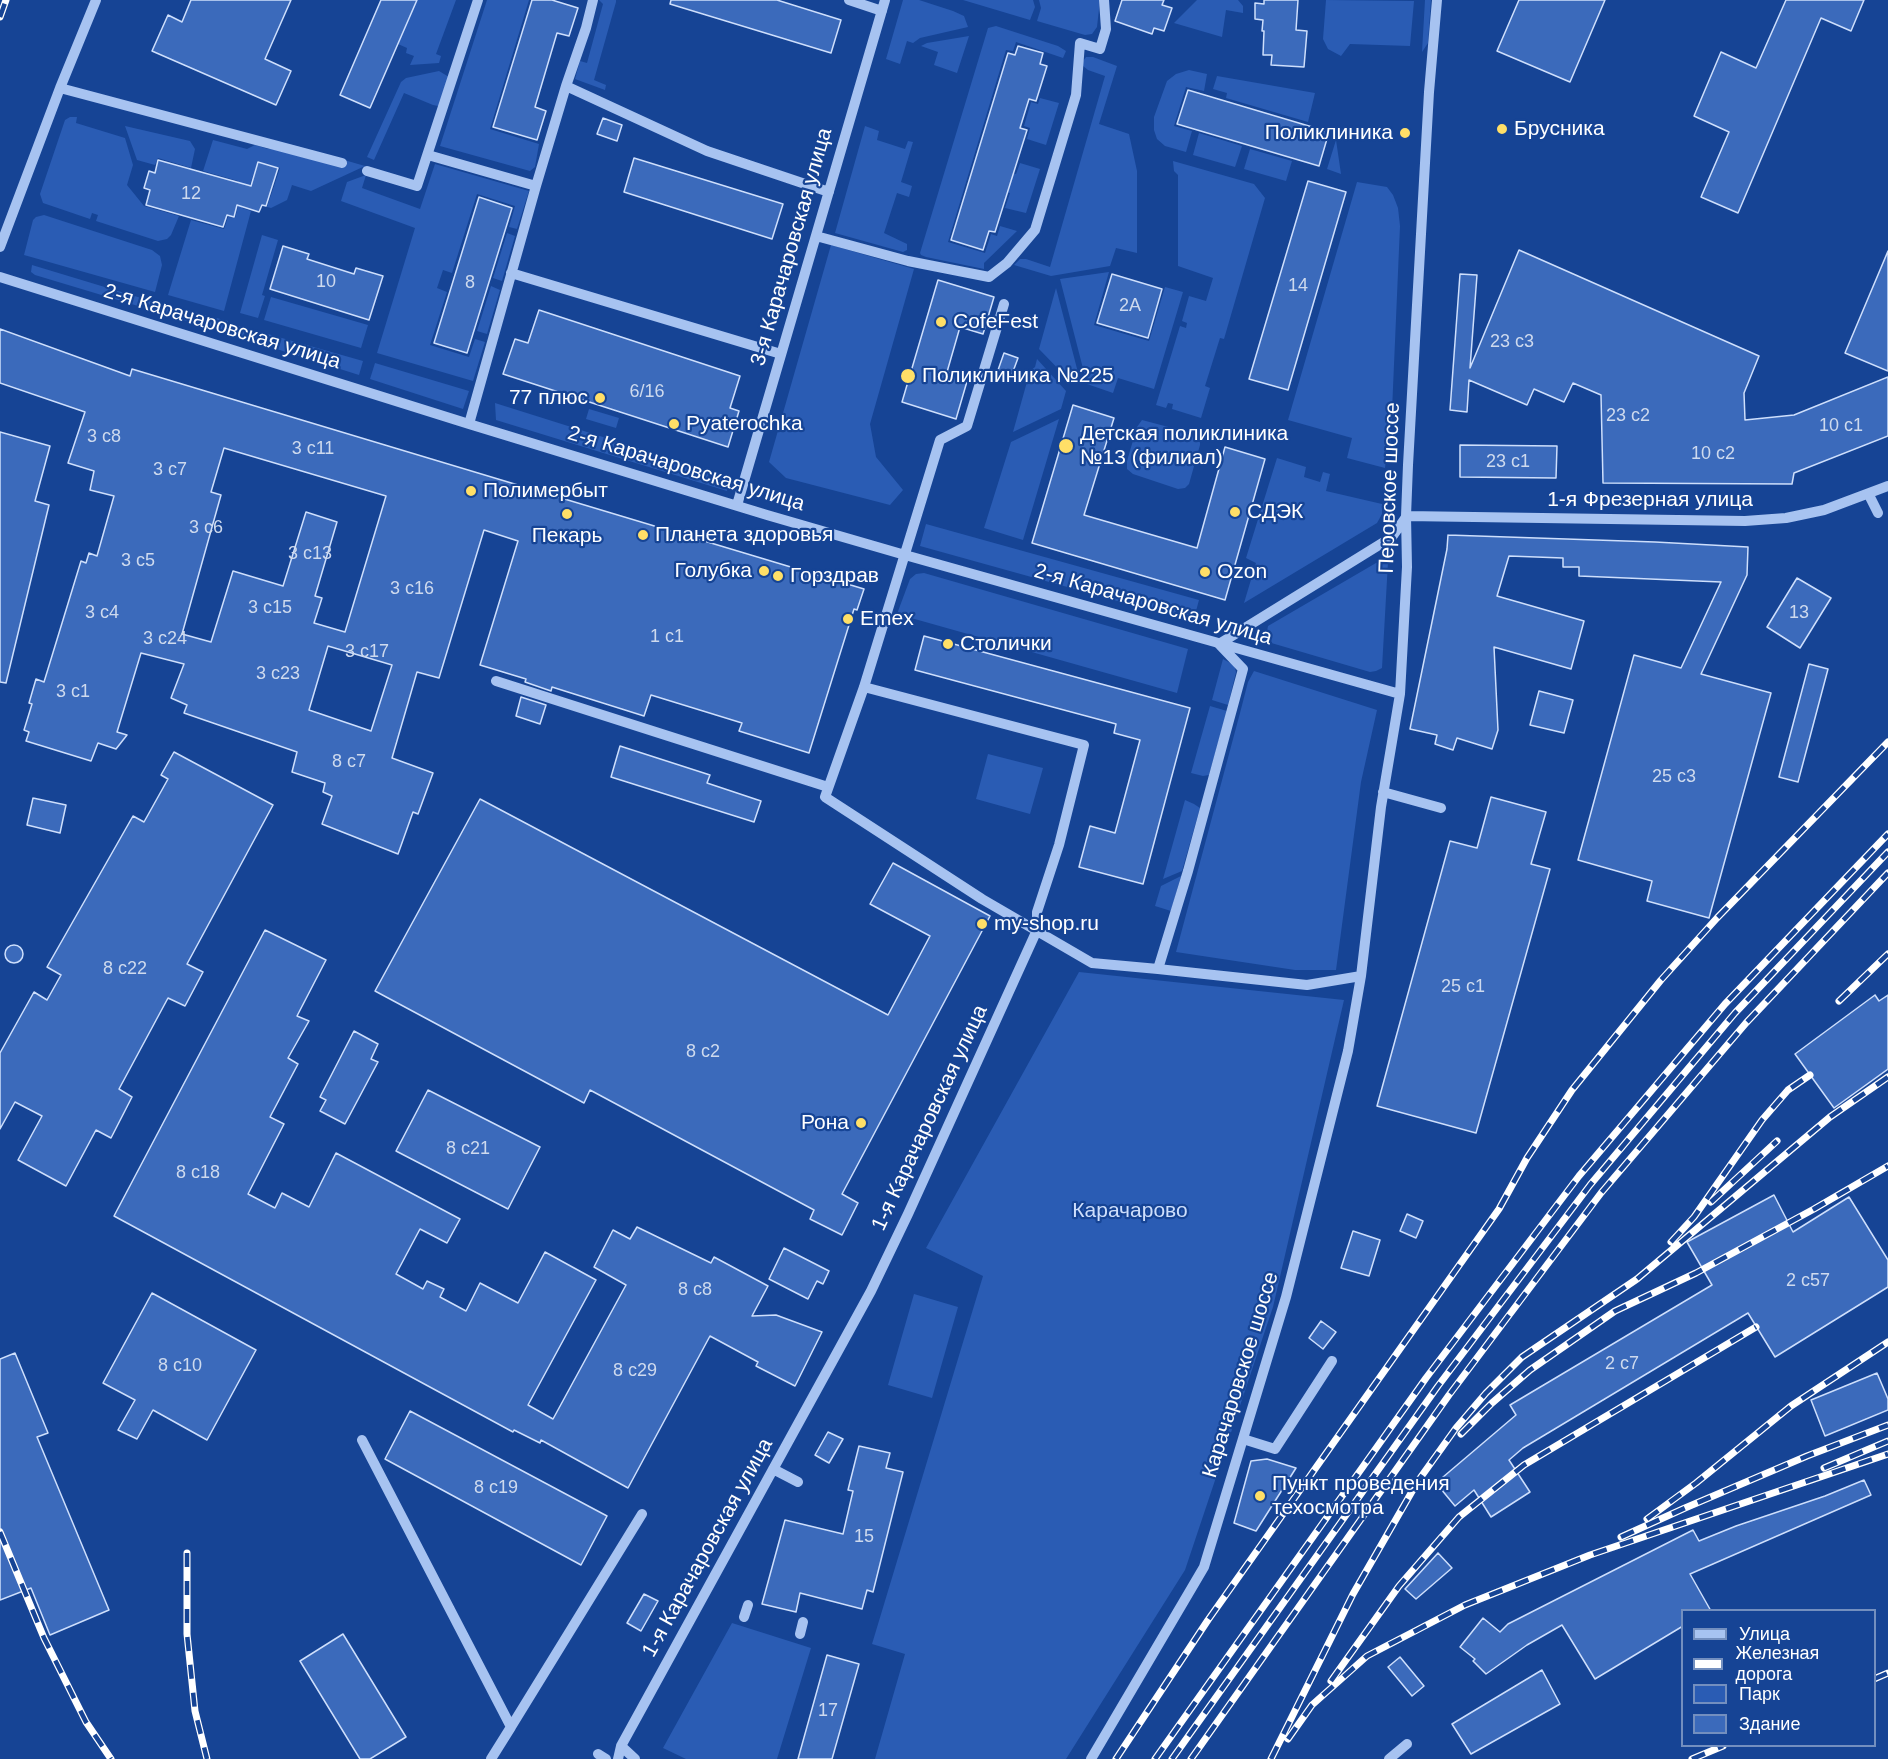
<!DOCTYPE html>
<html>
<head>
<meta charset="utf-8">
<style>
  body { margin:0 }
  #map { position:relative; width:1888px; height:1759px; overflow:hidden; background:#164495; font-family:Arial,sans-serif }
  canvas { display:block }
  .legend { position:absolute; left:1681px; top:1609px; width:195px; height:138px; box-sizing:border-box; background:#164495; border:2px solid #738fbf; margin:0; padding:8px 10px; list-style:none; font-size:18px; color:#fff }
  .legend li { display:flex; align-items:center; gap:12px; height:30px }
  .legend b { width:30px; border:2px solid #738fbf }
</style>
</head>
<body>
<div id="map">
<canvas width="1888" height="1759"></canvas>
<ul class="legend">
<li><b style="height:8px;background:#a7c3f1"></b>Улица</li>
<li><b style="height:8px;background:#fff"></b>Железная дорога</li>
<li><b style="height:16px;background:#2a5cb4"></b>Парк</li>
<li><b style="height:16px;background:#3b6abb"></b>Здание</li>
</ul>
</div>
<script>
const ctx = document.querySelector('canvas').getContext('2d');
ctx.lineJoin = 'round';
function fill(path, color) { ctx.fillStyle = color; ctx.fill(path, 'evenodd'); }
const toPath = rows => new Path2D(rows.map(r => 'M' + r).join(''));
function trace(path, color, width, dash) { ctx.strokeStyle = color; ctx.lineWidth = width; ctx.lineCap = dash ? 'butt' : 'round'; ctx.setLineDash(dash || []); ctx.stroke(path); }
function label(font, color, halo, rows, align = 'center') {
  ctx.font = font + ' Arial,sans-serif'; ctx.lineWidth = 4.5; ctx.setLineDash([]); ctx.textBaseline = 'middle'; ctx.strokeStyle = halo; ctx.fillStyle = color; for (const [text, x, y, turn = 0] of rows) {
    ctx.save(); ctx.translate(x, y); ctx.rotate((+turn || 0) * Math.PI / 180); ctx.textAlign = isNaN(turn) ? turn : align; if (halo) ctx.strokeText(text, 0, 0); ctx.fillText(text, 0, 0); ctx.restore();
  }
}
const green = toPath([
  [417,0,456,0,436,54,441,56,439,63,410,65,414,56,406,53,407,48,398,44],
  [487,0,529,0,490,129,539,144,535,167,530,171,440,146],
  [599,0,616,0,616,2,594,80,606,85,605,90,575,79,580,61,587,63,603,4],
  [903,0,919,0,953,11,964,16,968,27,920,38,913,43,907,41,900,64,886,59],
  [963,0,1033,0,1035,7,1030,20],
  [1039,0,1100,0,1097,27,1092,34,1085,35,1037,21,1041,8],
  [1197,0,1238,0,1243,6,1243,13,1226,10,1222,37,1174,23],
  [1326,0,1414,1,1410,46,1350,44,1341,56,1328,49,1323,39],
  [1425,0,1431,0,1428,43,1422,52],
  [996,26,1058,46,1066,51,1063,58,1016,42,1013,51,1006,50,948,242,985,253,991,234,997,236,1000,226,1017,231,984,263,984,269,926,257,921,255,920,253,988,28],
  [969,36,957,73,934,65,938,52,921,46,927,43],
  [1086,57,1093,57,1117,66,1099,124,1129,134,1137,171,1137,253,1116,248,1110,266,1051,276,1014,265,1020,259,1026,259,1050,267,1105,76,1088,70,1083,66,1083,61],
  [1189,70,1207,74,1204,91,1186,87,1174,126,1192,131,1186,152,1165,146,1157,139,1154,130,1154,117,1167,81,1176,74],
  [439,71,449,77,442,102,438,106,433,105,404,93,374,160,367,157,401,82,406,78],
  [1217,76,1315,93,1308,122,1226,98,1227,93,1213,89],
  [1040,98,1059,103,1046,145,1027,139,1030,128,1024,126,1031,102,1038,104],
  [70,117,77,117,76,123,125,138,133,165,127,185,144,206,179,216,171,235,167,239,158,241,96,221,98,215,92,213,90,219,43,203,40,194,65,120],
  [125,126,190,141,195,149,191,168,158,158,155,165,137,160],
  [865,126,879,131,877,140,905,149,908,141,913,142,901,182,912,186,909,197,897,193,884,233,907,244,907,250,903,252,835,233],
  [1199,133,1242,146,1235,167,1193,155],
  [213,140,247,149,255,145,268,149,289,144,365,166,311,191,292,185,287,200,271,208,267,207,280,168,258,161,242,208,251,211,224,311,168,295,191,220,224,229,228,217,235,218,240,198,234,196,238,181,203,171],
  [1336,140,1341,174,1327,169],
  [1250,149,1292,161,1286,181,1244,169],
  [1173,161,1254,184,1265,198,1224,339,1220,338,1205,386,1210,388,1201,418,1172,409,1173,404,1168,403,1166,408,1156,405,1180,326,1186,328,1187,323,1182,321,1189,296,1206,301,1213,278,1178,266,1178,175,1174,171],
  [1020,163,1040,169,1026,213,1005,208,1010,193,1004,192,1010,172,1016,174],
  [435,164,529,191,517,229,509,227,515,206,477,194,452,273,443,270,437,288,447,292,430,345,469,357,475,339,485,342,473,381,377,353,415,228,341,201,347,182,366,175,362,188,420,209],
  [1357,182,1387,187,1393,195,1398,208,1400,226,1390,457,1386,459,1385,468,1347,458,1352,438,1288,420],
  [44,215,152,250,160,256,162,265,155,292,24,255,33,220,36,217],
  [507,233,515,236,502,281,493,278],
  [262,235,278,240,262,295,265,296,258,318,240,313],
  [831,245,914,269,870,424,876,457,903,490,890,505,786,478,769,462],
  [32,265,151,301,148,309,35,275,31,272],
  [1109,272,1094,325,1149,341,1165,287,1183,292,1154,389,1118,378,1113,393,1087,384,1060,279],
  [491,286,500,290,487,334,477,331],
  [1056,288,1081,384,1070,381,1039,349],
  [271,297,368,325,361,348,264,320],
  [167,305,228,321,225,333,164,314],
  [236,325,363,361,359,375,232,335],
  [1037,359,1066,391,1061,409,1013,432,1030,371,1035,367],
  [375,363,469,391,463,409,370,379],
  [495,403,730,477,727,491,496,420],
  [589,409,619,418,616,428,586,419],
  [1059,419,1023,540,984,528,1011,442],
  [1142,420,1195,434,1200,437,1200,445,1189,484,1185,488,1178,489,1133,474,1127,469,1127,461,1137,427],
  [1277,458,1306,467,1304,477,1320,482,1323,472,1330,474,1326,491,1382,504,1382,514,1377,523,1244,603,1256,563,1246,558],
  [926,524,1199,600,1193,622,920,546],
  [1384,561,1388,562,1382,668,1376,671,1370,672,1268,642,1266,637,1268,626,1376,563],
  [924,573,1188,649,1177,693,897,614,910,579,916,574],
  [1223,659,1234,665,1236,672,1228,705,1212,700],
  [1254,671,1377,710,1361,782,1336,970,1295,970,1176,952,1240,713,1248,682],
  [1210,706,1227,711,1209,775,1203,776,1191,773],
  [988,754,1043,768,1030,814,976,799],
  [1185,800,1194,804,1200,808,1182,871,1163,879],
  [1181,876,1171,911,1155,906,1161,886],
  [1079,972,1344,1000,1273,1307,1185,1570,1066,1759,875,1759,905,1654,872,1644,983,1276,926,1248],
  [914,1294,958,1307,932,1398,888,1385],
  [732,1623,811,1648,777,1759,686,1759,663,1748]
]);
const building = toPath([
  [191,0,291,0,265,59,291,71,276,105,152,51,168,15,182,22,191,0],
  [381,0,417,0,370,108,340,95,381,0],
  [532,0,552,0,578,8,569,36,557,33,535,107,546,111,537,140,493,127,532,0],
  [671,0,777,0,841,20,831,53,670,4,671,0],
  [1122,0,1164,0,1162,5,1172,8,1164,31,1154,28,1152,34,1115,21,1122,0],
  [1264,0,1298,0,1296,30,1307,31,1304,67,1271,65,1272,55,1263,55,1264,31,1262,31,1263,20,1255,19,1255,3,1264,4,1264,0],
  [1519,0,1605,0,1570,82,1497,51,1519,0],
  [1786,0,1864,0,1851,31,1821,18,1738,213,1701,197,1729,132,1694,116,1721,52,1756,68,1786,0],
  [1018,46,1043,53,1040,64,1047,66,1036,101,1029,99,1020,128,1027,130,995,232,989,231,983,250,951,240,1008,53,1015,55,1018,46],
  [1188,90,1329,132,1319,166,1177,124,1188,90],
  [603,118,622,125,617,141,597,134,603,118],
  [634,158,783,204,772,239,624,192,634,158],
  [158,160,251,186,258,162,278,168,266,206,262,205,259,212,237,205,234,217,227,215,223,227,146,205,150,190,144,188,149,171,155,173,158,160],
  [1308,181,1346,192,1288,390,1249,379,1308,181],
  [479,197,512,208,467,353,434,343,479,197],
  [283,246,309,254,307,259,354,274,356,268,383,276,369,320,270,289,283,246],
  [1519,250,1759,356,1744,393,1745,420,1794,415,1888,377,1888,436,1794,473,1792,484,1603,483,1601,395,1573,383,1564,402,1534,389,1527,405,1469,380,1467,412,1450,410,1460,274,1477,275,1470,368,1519,250],
  [1888,251,1888,371,1845,353,1888,251],
  [1112,274,1162,289,1148,338,1097,323,1112,274],
  [938,280,994,297,983,334,960,327,947,372,968,378,956,419,902,402,938,280],
  [539,310,740,376,730,408,739,411,728,447,503,374,515,339,528,343,539,310],
  [0,329,130,376,132,369,864,589,857,610,854,609,809,753,739,731,742,723,651,695,644,716,552,687,551,691,525,682,526,679,480,665,518,541,484,530,439,678,417,672,392,758,433,773,418,814,413,812,398,854,322,824,332,796,323,792,325,783,292,772,297,752,184,713,187,705,171,698,184,664,141,653,117,732,127,735,116,749,98,743,91,761,26,741,29,732,24,730,32,704,29,703,36,679,44,682,81,561,86,563,89,553,97,556,114,496,90,490,94,471,68,463,85,412,0,383,0,329],
  [224,448,386,496,345,632,314,623,322,598,315,596,337,522,306,512,283,586,233,571,211,642,182,634,221,495,211,492,224,448],
  [328,646,392,665,371,731,309,710,328,646],
  [1004,353,1018,358,1011,377,997,373,1004,353],
  [1073,405,1114,418,1084,515,1197,548,1225,447,1265,459,1225,600,1032,543,1073,405],
  [0,432,50,446,35,501,49,505,6,683,0,682,0,432],
  [1460,445,1557,446,1556,478,1460,477,1460,445],
  [1448,535,1655,542,1748,547,1747,575,1701,674,1771,693,1709,918,1647,901,1652,881,1578,860,1634,655,1681,668,1721,582,1579,576,1579,567,1563,567,1563,558,1509,556,1497,596,1584,621,1571,669,1494,647,1498,730,1492,749,1457,738,1453,750,1435,744,1437,735,1410,729,1447,549,1448,535],
  [1797,578,1831,598,1800,648,1767,627,1797,578],
  [924,636,1190,708,1143,884,1079,867,1090,826,1115,833,1140,740,1114,733,1116,724,915,670,924,636],
  [1809,664,1828,669,1798,782,1779,777,1809,664],
  [1539,691,1573,700,1564,733,1530,725,1539,691],
  [521,697,546,705,540,724,516,716,521,697],
  [620,746,710,775,707,783,761,801,754,822,611,777,620,746],
  [174,752,273,805,187,964,203,972,185,1006,168,998,119,1089,132,1097,111,1138,96,1130,66,1186,18,1160,42,1116,15,1102,0,1129,0,1053,34,992,47,1000,61,975,47,967,133,816,144,822,168,779,161,775,174,752],
  [1491,797,1546,812,1531,864,1550,869,1476,1133,1377,1106,1450,841,1477,848,1491,797],
  [33,798,66,805,60,833,27,825,33,798],
  [480,799,888,1015,930,936,870,904,893,863,990,916,842,1194,858,1203,842,1235,810,1219,814,1210,590,1090,584,1103,375,991,480,799],
  [265,930,326,960,297,1016,309,1021,288,1058,298,1064,270,1117,284,1124,248,1194,275,1208,282,1193,309,1207,336,1153,460,1219,447,1243,420,1229,396,1274,423,1289,427,1281,444,1289,440,1297,466,1311,480,1283,518,1303,545,1252,596,1280,528,1405,553,1419,626,1285,594,1267,613,1230,630,1239,637,1227,711,1263,714,1257,768,1286,752,1316,776,1315,822,1332,795,1386,756,1366,758,1362,710,1336,628,1488,541,1440,540,1443,514,1430,513,1432,114,1216,265,930],
  '5 954a9 9 0 1 1 18 0a9 9 0 1 1-18 0Z',
  [1875,995,1879,1001,1888,995,1888,1069,1834,1108,1795,1054,1875,995],
  [354,1031,378,1044,371,1059,378,1062,345,1124,320,1111,326,1100,320,1097,354,1031],
  [428,1090,540,1147,508,1209,396,1151,428,1090],
  [1774,1195,1793,1232,1849,1197,1888,1260,1888,1287,1775,1357,1748,1313,1523,1448,1509,1460,1530,1492,1491,1517,1474,1490,1455,1506,1436,1483,1516,1415,1510,1405,1712,1285,1687,1242,1774,1195],
  [1407,1214,1423,1221,1416,1238,1400,1231,1407,1214],
  [1353,1231,1380,1240,1369,1276,1341,1268,1353,1231],
  [784,1248,829,1271,823,1284,817,1281,808,1299,769,1279,784,1248],
  [152,1293,256,1350,207,1440,153,1410,137,1439,118,1430,135,1400,103,1383,152,1293],
  [1321,1321,1336,1332,1323,1349,1309,1338,1321,1321],
  [15,1353,48,1433,37,1437,109,1610,50,1635,31,1588,0,1600,0,1359,15,1353],
  [1877,1373,1888,1399,1888,1410,1825,1436,1811,1400,1877,1373],
  [410,1411,607,1516,581,1565,385,1459,410,1411],
  [828,1432,843,1439,829,1463,815,1455,828,1432],
  [859,1446,890,1453,886,1468,903,1472,873,1592,867,1590,862,1609,800,1593,796,1612,762,1604,785,1520,843,1534,853,1491,848,1490,859,1446],
  [1267,1459,1296,1468,1256,1531,1234,1523,1251,1461,1267,1459],
  [1864,1480,1871,1495,1690,1574,1711,1611,1683,1611,1683,1626,1595,1679,1562,1625,1527,1645,1486,1674,1473,1661,1475,1659,1460,1647,1483,1618,1500,1632,1508,1624,1693,1530,1699,1541,1736,1526,1825,1496,1864,1480],
  [1438,1553,1452,1568,1416,1599,1405,1589,1438,1553],
  [644,1594,658,1601,641,1631,627,1623,644,1594],
  [343,1634,406,1737,370,1759,360,1759,300,1661,343,1634],
  [827,1655,859,1664,832,1759,798,1759,827,1655],
  [1400,1657,1424,1686,1412,1696,1388,1667,1400,1657],
  [1542,1670,1560,1704,1471,1754,1452,1724,1542,1670]
]);
const minor = toPath([
  [849,0,882,11],
  [566,86,707,151,829,192],
  [60,88,342,163],
  [428,155,536,186],
  [367,171,417,186,478,0],
  [816,236,908,261,989,277,1007,263,1035,230,1076,95,1080,43,1100,49,1106,29,1104,0],
  [0,247,60,88,96,0],
  [511,273,781,354],
  [0,277,469,424,767,515,905,555,1400,694],
  [1004,304,967,426,940,440,864,687,825,797,982,899,1092,963,1158,969,1307,985,1361,976],
  [469,424,536,186,566,86,586,28,593,0],
  [1869,495,1878,513],
  [737,505,885,0],
  [1406,516,1745,521,1786,518,1824,510,1888,486],
  [1219,644,1392,537,1406,517],
  [496,681,828,787],
  [1383,792,1441,808],
  [1158,969,1188,871,1243,669,1219,644],
  [1243,1439,1275,1449,1332,1361],
  [362,1440,511,1727,491,1759],
  [773,1469,798,1482],
  [744,1617,748,1605],
  [800,1634,803,1622],
  [511,1727,642,1514],
  [621,1746,635,1759],
  [598,1754,606,1759],
  [618,1759,621,1746,871,1291,908,1214,1037,930,1037,912,1059,845,1084,745,864,687],
  [1091,1759,1204,1567,1286,1297,1348,1051,1361,976,1381,807,1400,694,1407,567,1406,516,1408,465,1429,92,1437,0],
  [1389,1759,1407,1744]
]);
const rail = toPath([
  [0,17,6,0],
  [1839,1001,1888,954],
  [1711,1202,1777,1141],
  [1671,1242,1694,1217,1762,1120,1788,1090,1810,1075],
  [1461,1434,1492,1403,1530,1370,1615,1311,1696,1273,1814,1209,1888,1166],
  [1824,1468,1888,1441],
  [1647,1519,1696,1483,1791,1406,1888,1342],
  [0,1532,44,1638,86,1722,111,1759],
  [1621,1537,1685,1508,1807,1456,1888,1425],
  [187,1553,187,1634,195,1711,207,1759],
  [1874,1679,1888,1673],
  [1331,1681,1399,1586,1459,1517,1524,1465,1756,1327],
  [1288,1739,1312,1705,1367,1656,1465,1605,1590,1555,1888,1454],
  [1116,1759,1208,1620,1499,1209,1527,1158,1572,1090,1661,980,1717,918,1888,742],
  [1155,1759,1426,1378,1579,1176,1725,1004,1888,834],
  [1172,1759,1438,1386,1590,1185,1735,1013,1888,852],
  [1191,1759,1449,1395,1601,1193,1746,1023,1888,873],
  [1271,1759,1353,1594,1418,1481,1456,1428,1486,1393,1522,1357,1637,1279,1830,1117,1888,1077],
  [1692,1759,1723,1746]
]);
const markers = [
  [1502,129,6,"#ffdf67"],
  [1405,133,6,"#ffdf67"],
  [941,322,6,"#ffdf67"],
  [908,376,8,"#ffdf67"],
  [600,398,6,"#ffdf67"],
  [674,424,6,"#ffdf67"],
  [1066,446,8,"#ffdf67"],
  [471,491,6,"#ffdf67"],
  [1235,512,6,"#ffdf67"],
  [567,514,6,"#ffdf67"],
  [643,535,6,"#ffdf67"],
  [764,571,6,"#ffdf67"],
  [1205,572,6,"#ffdf67"],
  [778,576,6,"#ffdf67"],
  [848,619,6,"#ffdf67"],
  [948,644,6,"#ffdf67"],
  [982,924,6,"#ffdf67"],
  [861,1123,6,"#ffdf67"],
  [1260,1496,6,"#ffdf67"]
];
const numberNames = [
  ["12",191,194],
  ["10",326,282],
  ["8",470,283],
  ["14",1298,286],
  ["2А",1130,306],
  ["23 с3",1512,342],
  ["6/16",647,392],
  ["23 с2",1628,416],
  ["10 с1",1841,426],
  ["3 с8",104,437],
  ["3 с11",313,449],
  ["10 с2",1713,454],
  ["23 с1",1508,462],
  ["3 с7",170,470],
  ["3 с6",206,528],
  ["3 с13",310,554],
  ["3 с5",138,561],
  ["3 с16",412,589],
  ["3 с15",270,608],
  ["3 с4",102,613],
  ["13",1799,613],
  ["1 с1",667,637],
  ["3 с24",165,639],
  ["3 с17",367,652],
  ["3 с23",278,674],
  ["3 с1",73,692],
  ["8 с7",349,762],
  ["25 с3",1674,777],
  ["8 с22",125,969],
  ["25 с1",1463,987],
  ["8 с2",703,1052],
  ["8 с21",468,1149],
  ["8 с18",198,1173],
  ["2 с57",1808,1281],
  ["8 с8",695,1290],
  ["2 с7",1622,1364],
  ["8 с10",180,1366],
  ["8 с29",635,1371],
  ["8 с19",496,1488],
  ["15",864,1537],
  ["17",828,1711]
];
const poiNames = [
  ["Брусника",1514,129],
  ["Поликлиника",1393,133,"right"],
  ["CofeFest",953,322],
  ["Поликлиника №225",922,376],
  ["77 плюс",588,398,"right"],
  ["Pyaterochka",686,424],
  ["Детская поликлиника",1080,434],
  ["№13 (филиал)",1080,458],
  ["Полимербыт",483,491],
  ["СДЭК",1247,512],
  ["Планета здоровья",655,535],
  ["Пекарь",567,536,"center"],
  ["Голубка",752,571,"right"],
  ["Ozon",1217,572],
  ["Горздрав",790,576],
  ["Emex",860,619],
  ["Столички",960,644],
  ["my-shop.ru",994,924],
  ["Рона",849,1123,"right"],
  ["Пункт проведения",1272,1484],
  ["техосмотра",1272,1508]
];
const streetNames = [
  ["3-я Карачаровская улица",792,247,-74],
  ["2-я Карачаровская улица",222,327,17],
  ["2-я Карачаровская улица",686,469,17],
  ["Перовское шоссе",1390,488,-88],
  ["1-я Фрезерная улица",1650,500],
  ["2-я Карачаровская улица",1153,605,16],
  ["1-я Карачаровская улица",930,1118,-65],
  ["Карачаровское шоссе",1241,1375,-73],
  ["1-я Карачаровская улица",708,1548,-61]
];
const parkNames = [
  ["Карачарово",1130,1211]
];
fill(green, '#2a5cb4');
fill(building, '#3b6abb');
trace(building, '#cedffc', 1.5);
trace(minor, '#a7c3f1', 10);
trace(rail, '#fff', 7);
trace(rail, '#164495', 4.5, [14]);
for (const [x, y, r, color] of markers) { const dot = new Path2D(); dot.arc(x, y, r, 0, 2 * Math.PI); ctx.fillStyle = color; ctx.fill(dot); trace(dot, '#164495', 2); }
label('18px', '#cedaee', null, numberNames);
label('21px', '#fff', '#164495', poiNames, 'left');
label('21px', '#fff', '#164495', streetNames);
label('21px', '#cedffc', '#164495', parkNames);
</script>
</body>
</html>
